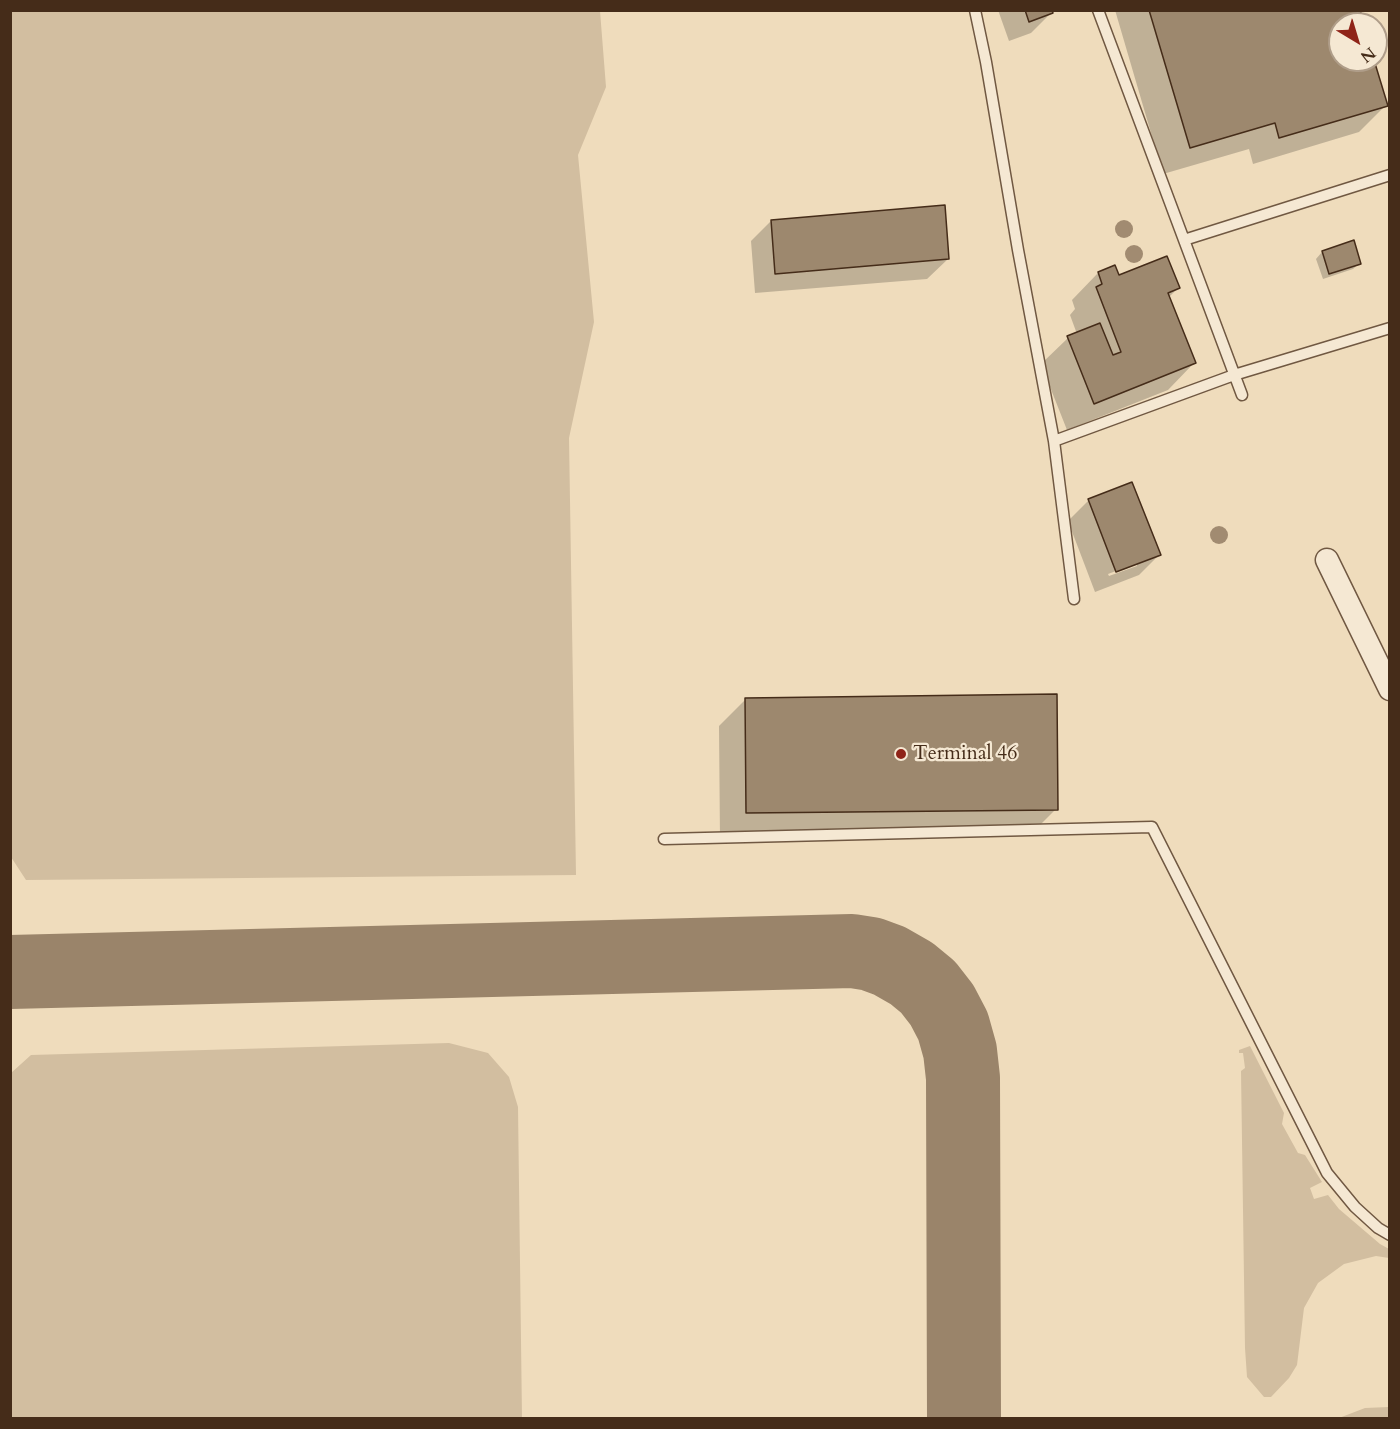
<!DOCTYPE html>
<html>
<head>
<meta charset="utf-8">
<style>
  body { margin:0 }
  #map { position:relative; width:1400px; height:1429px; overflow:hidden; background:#efdcbc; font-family:Cardo,serif }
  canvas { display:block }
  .frame { position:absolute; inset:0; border:12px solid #452c19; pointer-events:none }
  .north { position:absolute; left:1328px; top:12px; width:60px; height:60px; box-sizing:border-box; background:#f5e8d3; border:2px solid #af9d89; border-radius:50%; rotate:142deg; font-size:16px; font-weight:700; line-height:24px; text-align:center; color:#452c19 }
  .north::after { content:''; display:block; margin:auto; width:21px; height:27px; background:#8f2418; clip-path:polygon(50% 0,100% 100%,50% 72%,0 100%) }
</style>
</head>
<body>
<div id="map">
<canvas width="1400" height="1429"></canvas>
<div class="frame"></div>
<div class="north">N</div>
</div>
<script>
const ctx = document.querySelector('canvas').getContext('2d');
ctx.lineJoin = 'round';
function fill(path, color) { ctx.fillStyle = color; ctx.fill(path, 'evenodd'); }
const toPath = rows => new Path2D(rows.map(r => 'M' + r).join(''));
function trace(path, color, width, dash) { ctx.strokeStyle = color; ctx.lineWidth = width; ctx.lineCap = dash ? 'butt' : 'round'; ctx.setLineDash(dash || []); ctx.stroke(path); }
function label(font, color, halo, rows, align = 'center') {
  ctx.font = font + ' Cardo,serif'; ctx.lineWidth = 4.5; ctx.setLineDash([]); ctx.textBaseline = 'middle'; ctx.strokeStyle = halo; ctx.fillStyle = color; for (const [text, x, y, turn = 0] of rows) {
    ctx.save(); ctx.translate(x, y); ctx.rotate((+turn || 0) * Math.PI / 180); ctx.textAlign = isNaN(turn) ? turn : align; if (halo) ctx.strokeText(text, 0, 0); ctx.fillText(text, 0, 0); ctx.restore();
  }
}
const green = toPath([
  [10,11,600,11,606,87,578,155,594,322,569,438,576,875,26,880,11,857],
  [449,1043,488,1053,509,1077,518,1107,522,1418,11,1418,11,1073,31,1055],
  [1250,1046,1284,1113,1282,1124,1298,1153,1305,1155,1322,1182,1310,1188,1314,1199,1328,1195,1339,1209,1380,1244,1389,1249,1389,1258,1376,1256,1344,1264,1318,1283,1304,1308,1297,1365,1289,1378,1271,1397,1264,1397,1247,1377,1245,1348,1241,1071,1245,1068,1243,1053,1239,1053,1239,1050],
  [1389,1407,1389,1418,1339,1418,1365,1408]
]);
const shadow = toPath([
  [998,10,1051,10,1051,13,1031,33,1009,41],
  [1115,10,1358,10,1362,24,1340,24,1340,60,1373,60,1386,105,1359,132,1253,164,1249,149,1163,174],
  [771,221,948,259,927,279,755,293,751,241],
  [1353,242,1360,263,1353,269,1323,279,1316,259,1322,252],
  [1114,267,1118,277,1178,288,1168,298,1194,363,1168,390,1067,430,1041,364,1068,338,1077,334,1070,315,1075,309,1072,300,1098,273],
  [1089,500,1159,555,1139,575,1095,592,1068,521],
  [1137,563,1137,566,1109,576,1108,574],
  [746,699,1056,809,1029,836,720,840,719,726]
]);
const taxiway = toPath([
  [10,972,852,951,871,954,890,961,911,973,928,987,942,1005,953,1026,960,1051,963,1078,964,1418]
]);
const building = toPath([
  [1025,10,1052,10,1053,13,1029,22,1025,10],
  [1149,10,1360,10,1364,24,1340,24,1340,60,1374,60,1388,106,1279,138,1275,123,1190,148,1149,10],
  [945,205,949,259,775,274,771,220,945,205],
  [1354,240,1361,264,1329,274,1322,251,1354,240],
  [1167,256,1180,288,1168,293,1196,363,1094,404,1067,336,1100,323,1113,355,1121,352,1096,287,1102,284,1098,272,1115,265,1119,275,1167,256],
  [1132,482,1161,555,1116,572,1088,499,1132,482],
  [1057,694,1058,810,746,813,745,698,1057,694]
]);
const service = toPath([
  [975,10,986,62,1018,250,1054,441,1234,375,1390,328],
  [1098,10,1242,395],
  [1184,240,1390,175],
  [1054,441,1074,599],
  [664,839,1152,827,1327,1173,1355,1207,1378,1228,1390,1235]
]);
const minor = toPath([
  [1327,560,1390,689]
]);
const trees = [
  [1124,229],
  [1134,254],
  [1219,535]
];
const markers = [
  [901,754,6,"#8f2418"]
];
const poiNames = [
  ["Terminal 46",913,754]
];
fill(green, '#d2bea0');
fill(shadow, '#0003');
trace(taxiway, '#9a846a', 74);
fill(building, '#9d886e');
trace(building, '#452c19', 1.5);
trace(service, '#705842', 13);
trace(minor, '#705842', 25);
trace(service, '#f5e8d3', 10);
trace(minor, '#f5e8d3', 22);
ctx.fillStyle = '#a18b71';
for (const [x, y] of trees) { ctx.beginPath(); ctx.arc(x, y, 9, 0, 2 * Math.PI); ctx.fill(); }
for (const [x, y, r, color] of markers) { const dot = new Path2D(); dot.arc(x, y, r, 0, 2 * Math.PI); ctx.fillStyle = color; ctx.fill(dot); trace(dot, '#f5e8d3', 2); }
label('20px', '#452c19', '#f5e8d3', poiNames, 'left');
</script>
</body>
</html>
